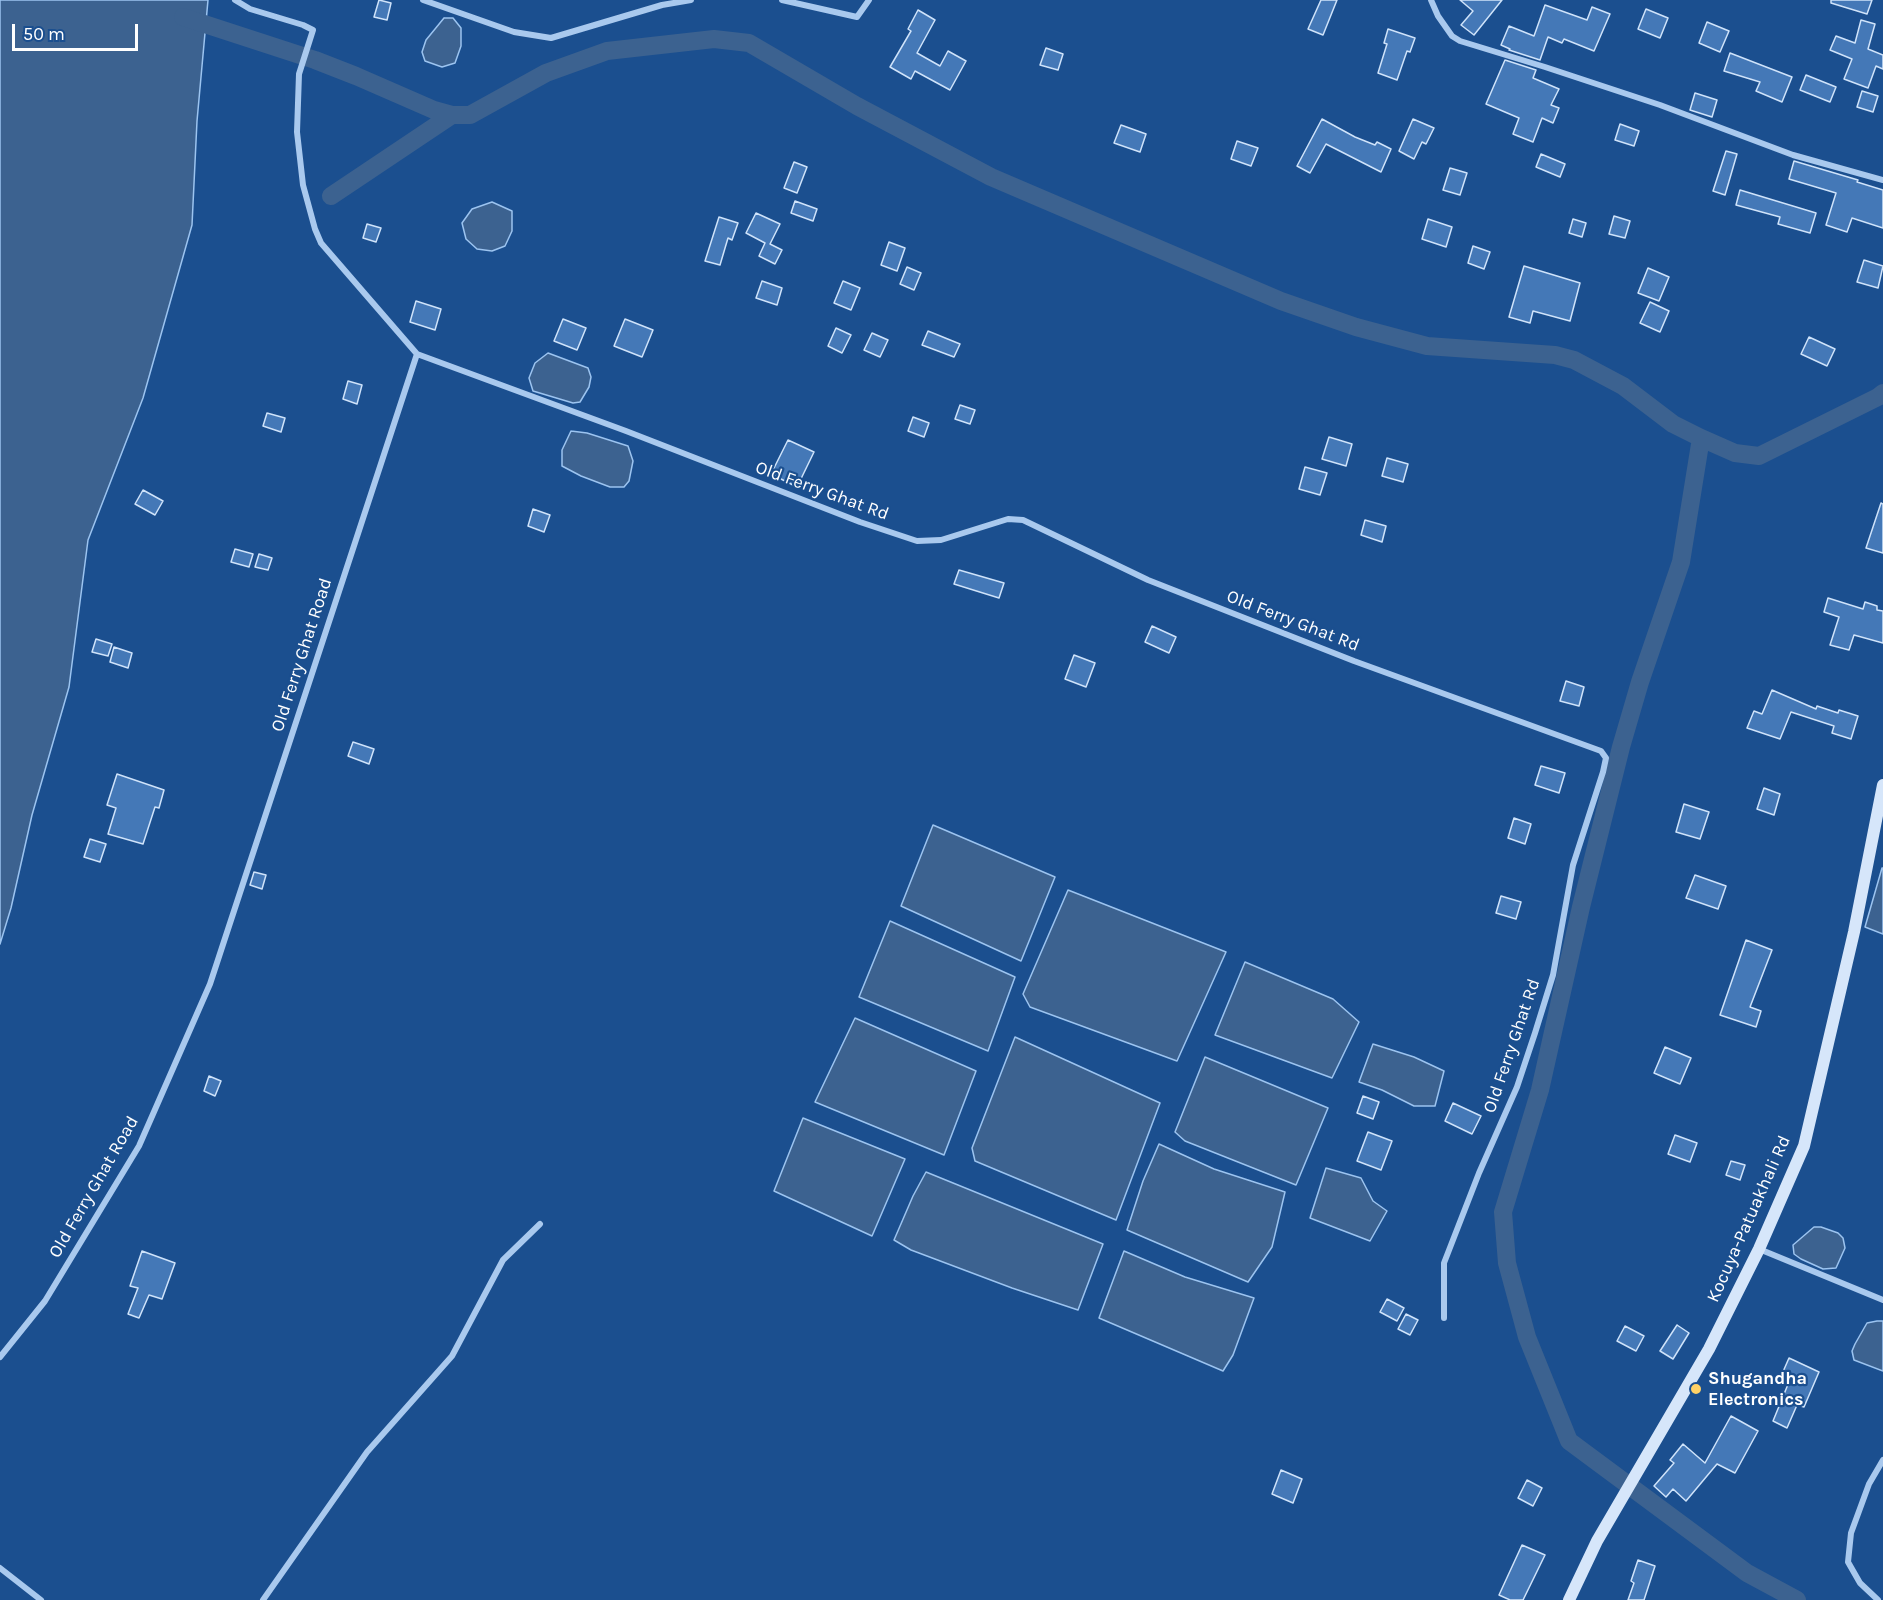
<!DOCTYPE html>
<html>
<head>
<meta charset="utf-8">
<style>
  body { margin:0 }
  #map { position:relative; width:1883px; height:1600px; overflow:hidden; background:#1b4f8f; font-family:Karla,sans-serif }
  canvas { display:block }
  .scale { position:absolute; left:12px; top:24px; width:126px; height:27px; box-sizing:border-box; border:3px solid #fff; border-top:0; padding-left:8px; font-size:18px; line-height:21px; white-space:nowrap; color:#fff; -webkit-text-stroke:4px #1b4f8f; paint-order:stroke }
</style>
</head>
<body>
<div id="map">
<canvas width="1883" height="1600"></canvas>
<div class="scale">50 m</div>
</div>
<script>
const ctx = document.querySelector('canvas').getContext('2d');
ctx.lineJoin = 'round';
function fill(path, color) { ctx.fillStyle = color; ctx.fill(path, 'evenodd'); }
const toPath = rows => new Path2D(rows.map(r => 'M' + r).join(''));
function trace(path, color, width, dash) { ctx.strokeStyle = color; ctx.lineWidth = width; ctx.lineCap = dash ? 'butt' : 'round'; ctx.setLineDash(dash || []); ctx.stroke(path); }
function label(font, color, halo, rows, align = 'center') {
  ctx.font = font + ' Karla,sans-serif'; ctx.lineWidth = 4.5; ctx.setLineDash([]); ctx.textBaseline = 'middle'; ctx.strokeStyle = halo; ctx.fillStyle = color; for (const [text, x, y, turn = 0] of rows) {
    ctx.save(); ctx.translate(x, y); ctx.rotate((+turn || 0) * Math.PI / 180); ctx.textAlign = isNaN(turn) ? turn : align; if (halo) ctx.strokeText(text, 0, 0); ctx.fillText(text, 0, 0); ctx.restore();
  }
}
const water = toPath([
  [0,0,208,0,197,121,192,225,143,398,88,540,69,687,32,815,11,908,0,944,0,0],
  [444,18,453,18,461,28,461,46,455,63,442,67,425,61,422,52,426,40,444,18],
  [492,202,512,211,512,231,505,246,492,251,477,249,466,239,462,223,472,209,492,202],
  [548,353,588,368,591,377,589,387,580,402,573,403,533,391,529,378,535,363,548,353],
  [571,431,587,433,628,446,633,461,629,481,624,487,610,487,581,476,562,466,562,450,571,431],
  [933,825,1055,877,1021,961,901,906,933,825],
  [1882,868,1883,868,1883,934,1865,927,1882,868],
  [1068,890,1226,952,1177,1061,1030,1007,1023,994,1068,890],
  [890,921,1015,977,988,1051,859,997,890,921],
  [1245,962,1333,999,1359,1022,1332,1078,1215,1035,1245,962],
  [855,1018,976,1071,944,1155,815,1102,855,1018],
  [1015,1037,1160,1103,1116,1220,975,1161,972,1148,1015,1037],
  [1373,1044,1414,1057,1444,1071,1435,1106,1414,1106,1382,1090,1359,1082,1373,1044],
  [1205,1057,1328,1108,1296,1185,1185,1141,1175,1132,1205,1057],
  [803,1118,905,1159,872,1236,774,1191,803,1118],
  [1159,1144,1214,1169,1285,1192,1272,1247,1248,1282,1127,1230,1143,1181,1159,1144],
  [1326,1168,1361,1178,1373,1201,1387,1211,1370,1241,1310,1218,1326,1168],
  [926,1172,1103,1244,1078,1310,1012,1288,911,1250,894,1240,913,1196,926,1172],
  [1814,1227,1821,1227,1838,1233,1843,1238,1845,1248,1836,1268,1823,1269,1801,1259,1794,1254,1793,1245,1814,1227],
  [1124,1251,1185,1277,1254,1298,1233,1355,1223,1371,1099,1318,1124,1251],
  [1877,1321,1883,1321,1883,1371,1854,1360,1852,1351,1855,1344,1867,1323,1877,1321]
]);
const canal = toPath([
  [183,17,315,60,356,76,434,110,452,115,470,115,546,73,607,51,714,39,749,43,857,106,991,177,1281,301,1356,327,1427,346,1555,355,1574,360,1623,386,1673,424,1701,438,1681,562,1640,682,1621,747,1581,907,1540,1090,1503,1212,1507,1263,1527,1337,1569,1441,1747,1573,1797,1600],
  [331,196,452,115],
  [1701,438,1735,453,1759,456,1878,397,1883,393]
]);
const building = toPath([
  [379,0,391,3,387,20,374,17,379,0],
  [1321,0,1337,0,1323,35,1308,29,1321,0],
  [1460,0,1502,0,1474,35,1461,25,1473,11,1460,0],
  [1831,0,1872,0,1867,14,1831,3,1831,0],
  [1545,5,1587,20,1592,7,1610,14,1594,51,1564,39,1562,43,1548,37,1540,60,1509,50,1510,49,1501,45,1509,26,1534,36,1545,5],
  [1646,9,1668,18,1660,38,1638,29,1646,9],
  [918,10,935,20,917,53,940,66,948,51,966,61,950,90,915,71,911,79,890,67,911,31,908,29,918,10],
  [1861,20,1875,24,1868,49,1883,55,1883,69,1876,66,1868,88,1844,79,1852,59,1830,50,1836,36,1855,43,1861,20],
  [1707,22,1729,31,1720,52,1699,43,1707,22],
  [1388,29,1415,38,1410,52,1407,51,1397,80,1378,73,1387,44,1384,43,1388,29],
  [1046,48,1063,54,1058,70,1040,65,1046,48],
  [1730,53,1792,77,1782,102,1756,91,1760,82,1724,71,1730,53],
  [1505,60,1536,70,1533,78,1559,89,1551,105,1559,108,1553,123,1542,118,1533,142,1513,134,1519,118,1486,104,1505,60],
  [1806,75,1836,87,1830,102,1800,90,1806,75],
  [1862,91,1878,96,1873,112,1857,107,1862,91],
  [1695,93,1717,100,1712,117,1690,110,1695,93],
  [1322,119,1355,137,1375,145,1377,142,1391,149,1381,172,1326,144,1310,173,1297,166,1322,119],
  [1413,119,1434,128,1426,144,1422,142,1414,159,1399,151,1413,119],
  [1620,124,1639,131,1634,146,1615,140,1620,124],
  [1121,125,1146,134,1140,152,1114,143,1121,125],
  [1237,141,1258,148,1251,166,1231,159,1237,141],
  [1726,151,1737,154,1725,195,1713,191,1726,151],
  [1541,154,1565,164,1560,177,1536,167,1541,154],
  [1794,161,1858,180,1857,182,1883,190,1883,228,1852,218,1847,232,1826,225,1836,193,1789,179,1794,161],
  [794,162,807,167,797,193,784,188,794,162],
  [1450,168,1467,173,1460,195,1443,190,1450,168],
  [1740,190,1816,213,1810,233,1778,224,1780,217,1736,205,1740,190],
  [795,201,817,209,813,221,791,213,795,201],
  [756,213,780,224,770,244,782,250,775,264,759,256,765,243,746,233,756,213],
  [1614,216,1630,221,1625,238,1609,234,1614,216],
  [719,217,738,223,732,240,728,238,720,265,705,261,719,217],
  [1428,219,1452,227,1446,247,1422,239,1428,219],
  [1573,219,1586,223,1582,237,1569,233,1573,219],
  [367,224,381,228,376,242,363,238,367,224],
  [889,242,905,248,897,271,881,265,889,242],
  [1473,246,1490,252,1484,269,1468,263,1473,246],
  [1864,260,1883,266,1878,288,1857,282,1864,260],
  [1524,266,1580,283,1570,321,1533,311,1530,323,1509,317,1524,266],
  [907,267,921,273,914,290,900,284,907,267],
  [1648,268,1669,277,1659,301,1638,293,1648,268],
  [762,281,782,288,777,305,756,298,762,281],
  [843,281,860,288,851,310,834,303,843,281],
  [416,301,441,309,435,330,410,322,416,301],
  [1650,302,1669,311,1660,332,1640,323,1650,302],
  [563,319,586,328,577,350,554,341,563,319],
  [625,319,653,330,642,357,614,346,625,319],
  [836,328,851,335,842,353,828,346,836,328],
  [928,331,960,344,954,357,922,345,928,331],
  [872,333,888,340,880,357,864,350,872,333],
  [1809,337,1835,349,1827,366,1801,354,1809,337],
  [348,381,362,385,357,404,343,399,348,381],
  [960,405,975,410,970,424,955,419,960,405],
  [267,413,285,418,281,432,263,426,267,413],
  [913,417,929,423,924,437,908,431,913,417],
  [1329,437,1352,444,1346,466,1322,459,1329,437],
  [788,440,814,452,797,487,771,474,788,440],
  [1387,458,1408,464,1403,482,1382,476,1387,458],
  [1305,467,1327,473,1320,495,1299,489,1305,467],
  [143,490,163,501,155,515,135,504,143,490],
  [1881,503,1883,504,1883,553,1866,548,1881,503],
  [533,509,550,515,544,532,528,526,533,509],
  [1365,520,1386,526,1382,542,1361,535,1365,520],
  [235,549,253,554,249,567,231,562,235,549],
  [259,554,272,558,268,570,255,567,259,554],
  [959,570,1004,583,999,598,954,584,959,570],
  [1828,598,1863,609,1865,602,1877,606,1877,610,1883,611,1883,643,1854,635,1849,650,1830,645,1839,617,1824,612,1828,598],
  [1152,626,1176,637,1169,653,1145,642,1152,626],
  [96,639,112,644,108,656,92,652,96,639],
  [114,647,132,653,128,668,110,662,114,647],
  [1074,655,1095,663,1086,687,1065,679,1074,655],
  [1566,681,1584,687,1579,706,1560,701,1566,681],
  [1772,690,1816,709,1817,706,1838,713,1839,710,1858,716,1851,739,1832,733,1834,726,1791,712,1780,739,1747,728,1754,711,1762,714,1772,690],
  [353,742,374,749,369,764,348,756,353,742],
  [1541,766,1565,773,1559,793,1535,785,1541,766],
  [117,774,164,790,159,808,155,807,143,844,108,834,116,808,107,805,117,774],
  [1764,788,1780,794,1774,815,1757,809,1764,788],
  [1684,804,1709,812,1700,839,1676,832,1684,804],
  [1514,818,1531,824,1525,844,1508,838,1514,818],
  [90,839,106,844,100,862,84,857,90,839],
  [254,872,266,875,262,889,250,885,254,872],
  [1695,875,1726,886,1718,909,1686,898,1695,875],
  [1501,896,1521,902,1516,919,1496,913,1501,896],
  [1746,940,1772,950,1750,1007,1761,1011,1756,1027,1720,1015,1746,940],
  [1665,1047,1691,1058,1680,1084,1654,1073,1665,1047],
  [209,1076,221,1081,215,1096,204,1091,209,1076],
  [1363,1096,1379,1102,1373,1119,1357,1113,1363,1096],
  [1453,1103,1481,1116,1472,1134,1445,1121,1453,1103],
  [1368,1132,1392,1141,1381,1170,1357,1161,1368,1132],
  [1675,1135,1697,1143,1690,1162,1668,1154,1675,1135],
  [1731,1161,1745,1165,1740,1180,1726,1175,1731,1161],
  [142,1251,175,1263,162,1299,149,1295,139,1318,128,1314,138,1288,130,1286,142,1251],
  [1387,1299,1404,1308,1397,1321,1380,1312,1387,1299],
  [1406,1314,1418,1320,1410,1335,1398,1329,1406,1314],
  [1677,1325,1689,1333,1673,1359,1660,1351,1677,1325],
  [1625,1326,1644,1336,1636,1351,1617,1341,1625,1326],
  [1789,1358,1819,1372,1804,1407,1797,1405,1787,1428,1773,1421,1791,1377,1782,1374,1789,1358],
  [1731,1416,1758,1431,1735,1473,1717,1464,1686,1501,1673,1489,1666,1497,1654,1486,1674,1463,1670,1460,1683,1444,1705,1463,1731,1416],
  [1281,1470,1302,1479,1293,1503,1272,1494,1281,1470],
  [1527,1480,1542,1488,1533,1506,1518,1498,1527,1480],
  [1522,1545,1545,1555,1523,1600,1510,1600,1499,1595,1522,1545],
  [1638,1560,1655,1566,1644,1600,1628,1600,1634,1583,1631,1581,1638,1560]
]);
const minor = toPath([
  [235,0,250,9,303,25,313,30,299,74,297,132,303,185,315,229,321,243,417,354,626,431,860,522,917,541,941,540,1008,519,1023,520,1148,580,1265,626,1354,661,1601,751,1606,758,1603,772,1573,865,1553,975,1535,1033,1517,1087,1479,1173,1444,1263,1444,1318],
  [423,0,514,32,551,38,662,5,691,0],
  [782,0,857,17,869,0],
  [1431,0,1438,16,1452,36,1460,41,1545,67,1660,105,1793,155,1883,180],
  [1759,1249,1883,1300],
  [0,1357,45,1301,139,1146,210,984,417,354],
  [0,1568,41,1600],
  [263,1600,367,1452,452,1356,503,1260,540,1224],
  [1878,1600,1860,1583,1848,1562,1851,1533,1869,1484,1883,1460]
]);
const secondary = toPath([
  [1569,1600,1597,1541,1709,1349,1759,1249,1804,1146,1854,932,1883,785]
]);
const markers = [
  [1696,1389,6,"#ffd166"]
];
const streetNames = [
  ["Old Ferry Ghat Rd",822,491,20],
  ["Old Ferry Ghat Rd",1293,621,21],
  ["Old Ferry Ghat Road",302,655,-72],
  ["Old Ferry Ghat Rd",1512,1046,-71],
  ["Old Ferry Ghat Road",94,1187,-60],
  ["Kocuya-Patuakhali Rd",1749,1219,-66]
];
const poiNames = [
  ["Shugandha",1708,1379],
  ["Electronics",1708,1400]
];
fill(water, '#3c6290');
trace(water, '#9cc4f0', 1.5);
trace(canal, '#3c6290', 18);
fill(building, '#4478b7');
trace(building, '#cfe3fa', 1.5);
trace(minor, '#a9c9ee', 6);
trace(secondary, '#d6e6fa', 12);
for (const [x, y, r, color] of markers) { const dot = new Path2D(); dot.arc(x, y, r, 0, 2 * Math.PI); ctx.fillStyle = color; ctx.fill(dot); trace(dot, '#1b4f8f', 2); }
label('18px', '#fff', '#1b4f8f', streetNames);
label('bold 18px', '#fff', '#1b4f8f', poiNames, 'left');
</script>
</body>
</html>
